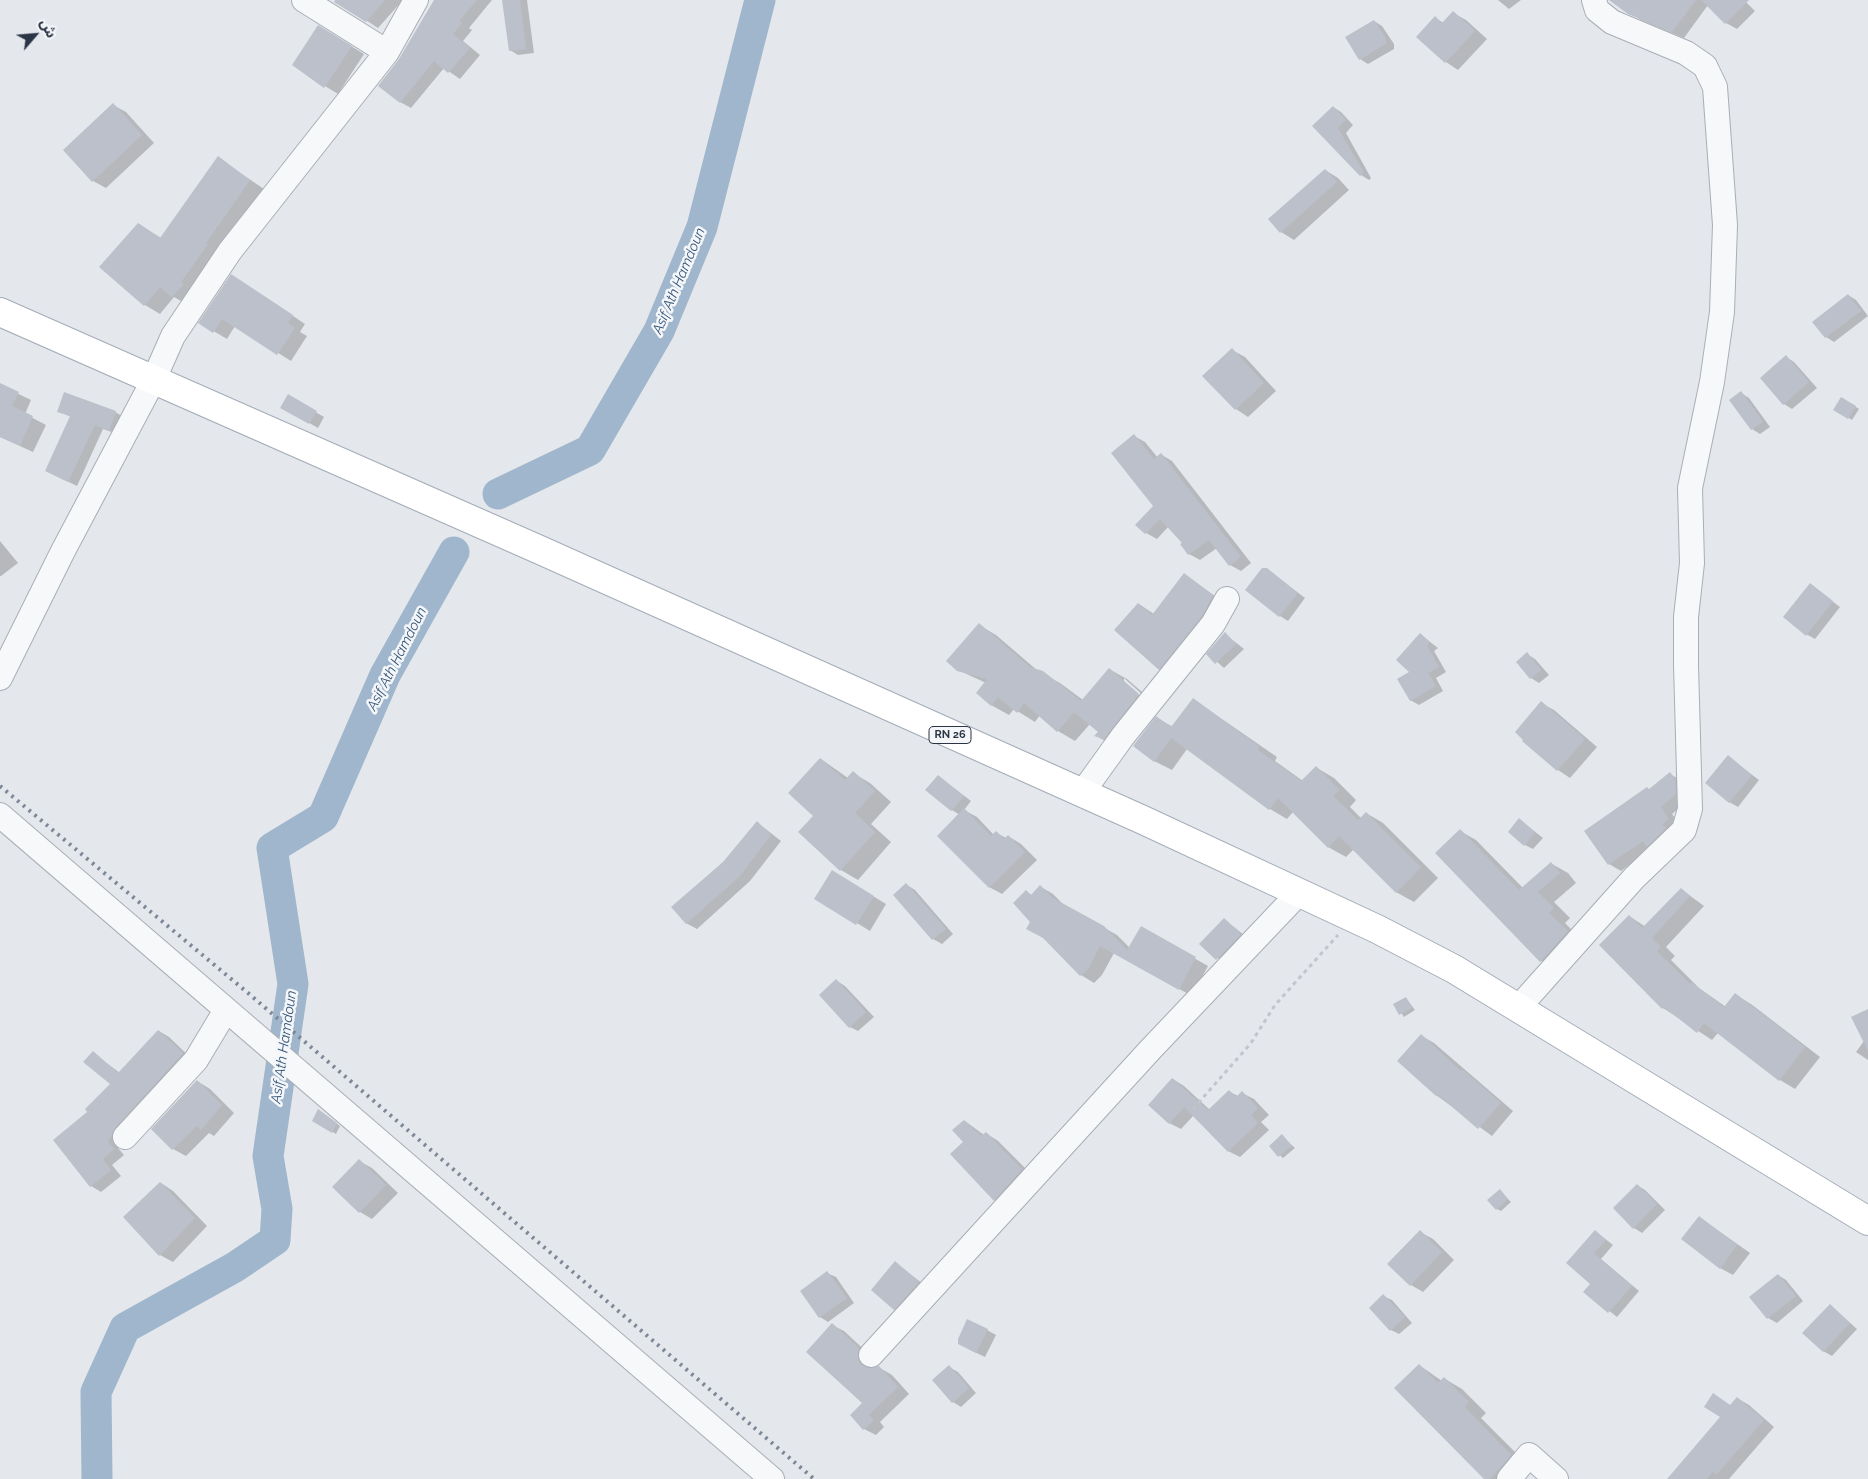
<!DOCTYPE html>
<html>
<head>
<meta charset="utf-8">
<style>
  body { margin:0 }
  #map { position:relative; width:1868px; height:1479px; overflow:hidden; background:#e4e7ec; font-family:Raleway,"Noto Sans Arabic",sans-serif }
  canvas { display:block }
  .north { position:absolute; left:10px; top:10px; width:50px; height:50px; -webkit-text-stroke:4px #f4f6f9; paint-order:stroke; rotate:63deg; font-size:14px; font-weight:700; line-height:20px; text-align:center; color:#2b3545 }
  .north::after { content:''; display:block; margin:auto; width:18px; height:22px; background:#2b3545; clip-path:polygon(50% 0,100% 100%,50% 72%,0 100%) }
</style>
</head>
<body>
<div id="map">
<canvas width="1868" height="1479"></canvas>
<div class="north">ش</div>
</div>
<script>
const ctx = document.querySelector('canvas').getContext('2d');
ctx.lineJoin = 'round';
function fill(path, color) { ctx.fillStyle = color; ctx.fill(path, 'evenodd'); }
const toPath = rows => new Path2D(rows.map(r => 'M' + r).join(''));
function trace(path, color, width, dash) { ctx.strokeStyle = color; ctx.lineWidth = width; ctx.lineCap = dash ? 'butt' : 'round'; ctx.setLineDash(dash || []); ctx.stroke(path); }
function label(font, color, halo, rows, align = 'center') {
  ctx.font = font + ' Raleway,sans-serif'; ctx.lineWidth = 5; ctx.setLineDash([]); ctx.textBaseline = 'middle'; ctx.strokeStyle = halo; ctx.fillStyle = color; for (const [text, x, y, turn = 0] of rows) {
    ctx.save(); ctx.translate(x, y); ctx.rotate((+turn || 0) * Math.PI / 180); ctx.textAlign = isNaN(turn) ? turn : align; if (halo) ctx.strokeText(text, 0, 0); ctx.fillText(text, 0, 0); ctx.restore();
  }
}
const shadow = toPath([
  [335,0,403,0,378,28],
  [435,0,492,0,469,28,472,30,463,41,480,55,460,79,444,68,411,108,400,102,400,59],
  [503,0,527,0,534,53,518,55,510,50],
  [1498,0,1521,0,1509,9],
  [1612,0,1744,0,1755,11,1737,29,1726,23,1708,5,1684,38,1641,20],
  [1453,13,1466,20,1487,39,1458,70,1446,62,1435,18,1444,23],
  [1374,21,1382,26,1394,44,1394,49,1368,64,1360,59],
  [332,34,364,54,338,94,325,86],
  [113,105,126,112,154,143,106,188,93,181],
  [1333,107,1341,112,1353,125,1346,133,1371,178,1369,180,1361,175,1313,126],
  [218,158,264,189,188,305,174,297,160,314,145,305,139,224,161,238],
  [1325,170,1338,178,1349,190,1294,240,1281,232],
  [244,283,305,324,300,332,307,336,291,361,235,326,227,339,200,323],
  [1848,295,1856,300,1868,316,1834,342,1826,337],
  [1232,350,1245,357,1276,391,1248,417,1236,409,1204,376],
  [1786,357,1794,362,1817,388,1792,409,1784,404,1762,378],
  [0,385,31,400,25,414,46,425,33,452,0,437],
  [1741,393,1749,398,1770,427,1760,434,1752,429,1731,400],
  [288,396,324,417,318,428,282,407],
  [1842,398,1859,409,1852,420,1835,409],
  [59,411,115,412,124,417,117,434,103,429,77,486,46,471,71,417],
  [1134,436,1145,442,1158,458,1162,455,1172,461,1251,563,1241,571,1230,565,1217,548,1200,560,1189,554,1184,543,1169,526,1157,539,1146,533,1155,506],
  [0,541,18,563,1,576,0,576],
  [1267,569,1305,598,1288,621,1280,616],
  [1184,574,1226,604,1172,676,1159,669,1139,604,1154,614],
  [1811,585,1840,607,1815,639,1806,634],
  [979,625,996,635,1038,671,1060,683,1083,700,1109,669,1127,679,1156,704,1113,745,1096,736,1099,732,1090,724,1075,741,1058,731,1040,715,1035,722,1014,709,1009,715,991,705,986,683,958,670],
  [1124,678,1145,697,1143,699,1124,682],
  [1225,634,1244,649,1224,668,1208,654],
  [1421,635,1438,648,1434,651,1446,672,1436,678,1443,691,1419,705,1410,700,1412,672],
  [1527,654,1535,659,1549,675,1539,683,1531,678],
  [1193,699,1277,757,1275,761,1303,781,1317,768,1334,778,1356,800,1350,807,1361,818,1366,813,1383,823,1438,878,1414,902,1396,892,1354,849,1346,857,1328,847,1293,812,1287,819,1270,809,1187,749,1172,770,1154,761,1157,718,1173,727],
  [1541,703,1554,710,1597,747,1570,778,1558,770,1524,741],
  [1728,757,1759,780,1738,807,1729,802],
  [821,759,848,778,853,773,870,783,891,802,871,824,891,842,858,880,841,870,815,816],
  [1670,774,1682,781,1688,801,1672,814,1681,826,1621,871,1609,864,1650,790],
  [938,776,971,801,964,810,977,817,994,835,997,833,1006,838,1008,836,1021,844,1037,860,1002,894,989,887,960,815,952,810],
  [1520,820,1543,838,1533,849,1525,845],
  [758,823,781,841,750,881,697,929,686,923,723,863],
  [1460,831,1476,840,1523,888,1552,864,1568,873,1576,883,1554,902,1570,918,1565,923,1584,942,1557,971,1541,961,1437,853],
  [845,879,886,904,870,931,816,898],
  [907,885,915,890,953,934,942,944,933,939,895,895],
  [1041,887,1053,894,1065,906,1117,935,1130,948,1141,928,1208,966,1192,996,1114,953,1102,975,1094,983,1081,975,1045,938,1032,921,1026,892,1032,895],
  [1681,889,1704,906,1666,947,1675,956,1671,960,1699,988,1726,1007,1736,995,1751,1004,1820,1057,1795,1089,1780,1080,1718,1033,1712,1040,1663,1008,1629,916,1646,927],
  [1224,919,1249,939,1225,964,1201,944],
  [837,981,845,986,874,1017,858,1031,850,1027],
  [1406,998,1415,1010,1404,1017,1395,1004],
  [1868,1010,1868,1060,1856,1052,1864,1041],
  [159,1031,169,1037,193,1060,125,1134,118,1148,124,1155,112,1165,121,1176,101,1192,91,1186,89,1112,112,1083,93,1053,120,1073],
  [1422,1036,1434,1043,1513,1111,1492,1136,1436,1095],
  [1173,1079,1184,1086,1210,1110,1230,1092,1238,1096,1242,1093,1254,1099,1269,1115,1261,1122,1269,1130,1240,1157,1228,1151,1194,1115,1181,1129,1169,1123],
  [197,1081,210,1089,234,1113,214,1136,209,1133,186,1156,173,1149],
  [322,1113,340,1126,336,1134,313,1120],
  [965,1121,984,1135,986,1133,998,1141,1034,1177,1007,1207,994,1200,964,1142],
  [1282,1136,1295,1148,1283,1158,1270,1146],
  [359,1161,372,1168,398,1193,372,1219,360,1212],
  [161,1183,173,1191,207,1226,173,1262,160,1255],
  [1637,1185,1645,1190,1665,1210,1642,1233,1634,1228],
  [1500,1191,1511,1202,1501,1211,1497,1209],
  [1699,1217,1750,1253,1733,1275,1720,1268],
  [1595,1231,1613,1245,1601,1259,1639,1291,1617,1317,1585,1292,1592,1284],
  [1420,1232,1433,1239,1454,1260,1423,1292,1411,1285],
  [896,1263,927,1287,903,1314,894,1309],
  [827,1273,836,1277,854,1303,828,1322,820,1317],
  [1778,1275,1786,1280,1803,1301,1777,1323,1768,1318,1751,1297],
  [1383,1296,1392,1300,1412,1323,1399,1334,1391,1330],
  [1830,1305,1857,1329,1832,1356,1823,1351],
  [832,1325,844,1331,871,1356,869,1366,871,1369,880,1368,892,1375,909,1394,880,1422,884,1427,876,1435,864,1429,864,1403],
  [987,1330,996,1335,985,1357,968,1349],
  [1419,1365,1442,1381,1445,1379,1462,1389,1486,1413,1481,1418,1528,1465,1516,1479,1485,1479],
  [949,1367,958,1372,976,1393,961,1407,953,1402],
  [1737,1398,1749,1405,1774,1427,1729,1479,1668,1479,1722,1417,1725,1402,1731,1406]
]);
const river = toPath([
  [498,494,590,450,659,331,702,227,760,0],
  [97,1479,96,1392,125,1328,235,1267,275,1240,277,1209,268,1156,293,984,272,848,323,817,385,675,454,552]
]);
const building = toPath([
  [335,0,385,0,366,22,334,2],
  [434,0,477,0,459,21,462,23,453,34,470,48,448,73,434,61,400,103,378,86,399,59],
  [502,0,520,0,526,49,509,51],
  [1609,0,1696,0,1672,32,1628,14],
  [1701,0,1749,0,1725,24],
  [1453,11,1475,31,1445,63,1416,37,1435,16,1442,23],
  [1374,20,1386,39,1386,44,1359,60,1345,37],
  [318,25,352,46,324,88,292,65],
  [113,103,142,135,92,182,63,150],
  [1333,106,1346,120,1338,128,1364,173,1360,176,1312,126],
  [218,156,250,180,206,243,208,244,181,282,184,284,172,297,160,287,144,306,99,267,138,223,160,238],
  [1325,169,1337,182,1280,233,1268,219],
  [231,274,293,315,288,323,295,328,277,355,222,319,213,333,198,323],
  [1848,294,1861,311,1825,338,1812,322],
  [1232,348,1264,383,1235,410,1202,376],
  [1786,355,1809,382,1783,405,1760,378],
  [0,383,19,392,12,406,33,416,20,446,0,437],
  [1741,391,1763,422,1751,430,1729,400],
  [64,392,116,411,109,431,95,425,68,482,45,471,70,416,57,412],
  [288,394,317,411,309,424,280,408],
  [1841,397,1856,406,1848,419,1833,410],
  [1134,434,1154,459,1161,453,1241,557,1229,566,1209,540,1188,555,1180,544,1182,543,1160,519,1145,534,1135,525,1153,506,1111,453],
  [1262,568,1267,568,1298,593,1279,617,1245,590],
  [1184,573,1213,595,1202,616,1159,670,1114,630,1138,603,1152,615],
  [1810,583,1833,601,1806,636,1783,617],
  [979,623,1030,667,1043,671,1081,701,1109,668,1139,694,1104,739,1094,736,1098,732,1074,712,1057,732,1024,703,1017,713,998,697,991,706,976,693,987,679,957,671,946,661],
  [1225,632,1236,644,1215,664,1206,654],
  [1420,633,1430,642,1427,646,1439,667,1428,673,1436,686,1410,701,1397,679,1409,672,1396,660],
  [1527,652,1541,670,1530,679,1516,662],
  [1193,698,1260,747,1258,750,1301,781,1316,766,1340,790,1333,796,1358,820,1366,812,1421,867,1396,893,1339,836,1328,848,1278,798,1269,810,1171,738,1154,762,1133,746,1156,716,1171,727],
  [1541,701,1585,739,1557,771,1522,741,1523,740,1515,732],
  [1728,755,1752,775,1729,803,1705,783],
  [820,758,845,780,853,771,875,791,855,813,875,832,840,871,798,832,813,816,788,793],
  [1670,772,1675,779,1676,794,1661,807,1669,819,1662,824,1666,828,1647,847,1643,841,1608,865,1584,831,1647,787,1649,789],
  [938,775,964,796,951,811,925,790],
  [964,808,991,836,996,831,1004,839,1008,835,1025,852,989,888,937,836],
  [1519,818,1535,832,1524,846,1508,832],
  [757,821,771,835,740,876,686,924,671,907,723,862],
  [1460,829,1519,890,1551,862,1560,873,1538,892,1554,908,1549,913,1568,931,1540,962,1435,853],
  [832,870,874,896,856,925,814,899],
  [906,883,946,929,932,940,893,895],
  [1040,885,1053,898,1104,926,1127,950,1141,926,1196,957,1179,990,1100,946,1089,968,1080,976,1043,938,1026,929,1030,922,1013,903,1026,890,1031,895],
  [1681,888,1690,896,1652,938,1661,947,1657,951,1690,984,1691,982,1724,1007,1735,993,1805,1047,1779,1081,1704,1023,1697,1033,1664,1007,1662,1009,1599,945,1629,915,1642,928],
  [1224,918,1241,934,1216,960,1199,944],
  [836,979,866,1012,849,1028,819,995],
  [1406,997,1412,1008,1399,1015,1393,1004],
  [1868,1009,1868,1051,1851,1017],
  [158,1030,183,1053,115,1128,108,1142,114,1149,103,1159,111,1170,90,1187,53,1140,87,1112,85,1109,110,1084,83,1062,93,1051,118,1073],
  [1421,1034,1461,1071,1463,1070,1501,1103,1478,1129,1437,1094,1436,1096,1397,1061],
  [1172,1078,1208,1110,1229,1090,1236,1097,1242,1091,1258,1108,1251,1115,1258,1123,1228,1152,1184,1107,1169,1124,1148,1105],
  [197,1080,222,1105,201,1130,197,1126,172,1150,151,1129],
  [318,1109,337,1123,332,1133,312,1121],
  [964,1120,981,1136,986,1132,1022,1169,994,1201,950,1154,963,1142,952,1130],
  [1282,1134,1292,1146,1278,1157,1269,1146],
  [359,1159,386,1185,359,1213,332,1187],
  [160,1182,195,1218,159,1256,123,1217],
  [1637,1184,1657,1204,1633,1229,1613,1208],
  [1500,1189,1508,1199,1496,1210,1487,1200],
  [1699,1216,1737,1245,1720,1269,1681,1239],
  [1420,1230,1442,1252,1410,1286,1387,1264],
  [1595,1230,1606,1240,1594,1253,1632,1286,1608,1313,1583,1292,1590,1284,1566,1263],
  [895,1261,919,1282,894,1310,871,1290],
  [827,1271,847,1298,819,1318,800,1291],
  [1778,1274,1796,1296,1767,1319,1749,1297],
  [1383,1294,1405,1317,1390,1331,1369,1308],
  [1830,1304,1850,1323,1823,1352,1802,1333],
  [967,1319,988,1329,976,1353,958,1344,958,1339],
  [832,1323,859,1348,858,1359,861,1365,869,1368,879,1366,898,1387,869,1415,874,1420,863,1430,850,1415,862,1403,806,1352],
  [1419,1364,1438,1383,1444,1377,1469,1402,1465,1407,1511,1455,1490,1479,1484,1479,1394,1388],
  [949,1365,969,1388,952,1403,932,1380],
  [1713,1393,1730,1405,1737,1397,1764,1420,1716,1475,1713,1472,1707,1479,1667,1479,1720,1417,1704,1407]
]);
const path = toPath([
  [1193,1109,1251,1043,1275,1005,1338,935]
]);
const minor = toPath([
  [304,0,387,52],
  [0,678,63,551,154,379,173,336,230,251,387,52,416,0],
  [1082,793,1123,736,1213,624,1227,599],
  [0,815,772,1479],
  [1518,1008,1634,878,1684,830,1690,809,1686,665,1686,617,1692,563,1690,488,1712,382,1722,312,1725,225,1715,87,1705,66,1686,53,1612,22,1597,10,1594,0],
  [125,1137,196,1060,226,1010],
  [871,1355,1150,1050,1299,893],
  [1509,1479,1529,1455,1556,1479]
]);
const major = toPath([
  [0,312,540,550,1143,820,1377,929,1454,969,1868,1221]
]);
const rail = toPath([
  [0,786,248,993,814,1479]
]);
const shields = [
  [950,735,42]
];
const shieldNames = [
  ["RN 26",950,735]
];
const waterNames = [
  ["Asif Ath Hamdoun",679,281,-67],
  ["Asif Ath Hamdoun",397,659,-63],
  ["Asif Ath Hamdoun",284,1047,-82]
];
fill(shadow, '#0003');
trace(river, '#9fb6cc', 31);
fill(building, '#bbc0ca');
trace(minor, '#a9aeb7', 26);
trace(major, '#a3acb8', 30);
trace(path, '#c2c5cb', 3, [4, 4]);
trace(minor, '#f7f8fa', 24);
trace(major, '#fff', 28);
trace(rail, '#7d8796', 4, [2.5, 5]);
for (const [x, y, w] of shields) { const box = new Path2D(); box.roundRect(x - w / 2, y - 8.5, w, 17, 4); ctx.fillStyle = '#f4f6f9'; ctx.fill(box); trace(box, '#2b3545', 1); }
label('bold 11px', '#2b3545', null, shieldNames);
label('italic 14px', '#345679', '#f4f6f9', waterNames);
</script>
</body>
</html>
